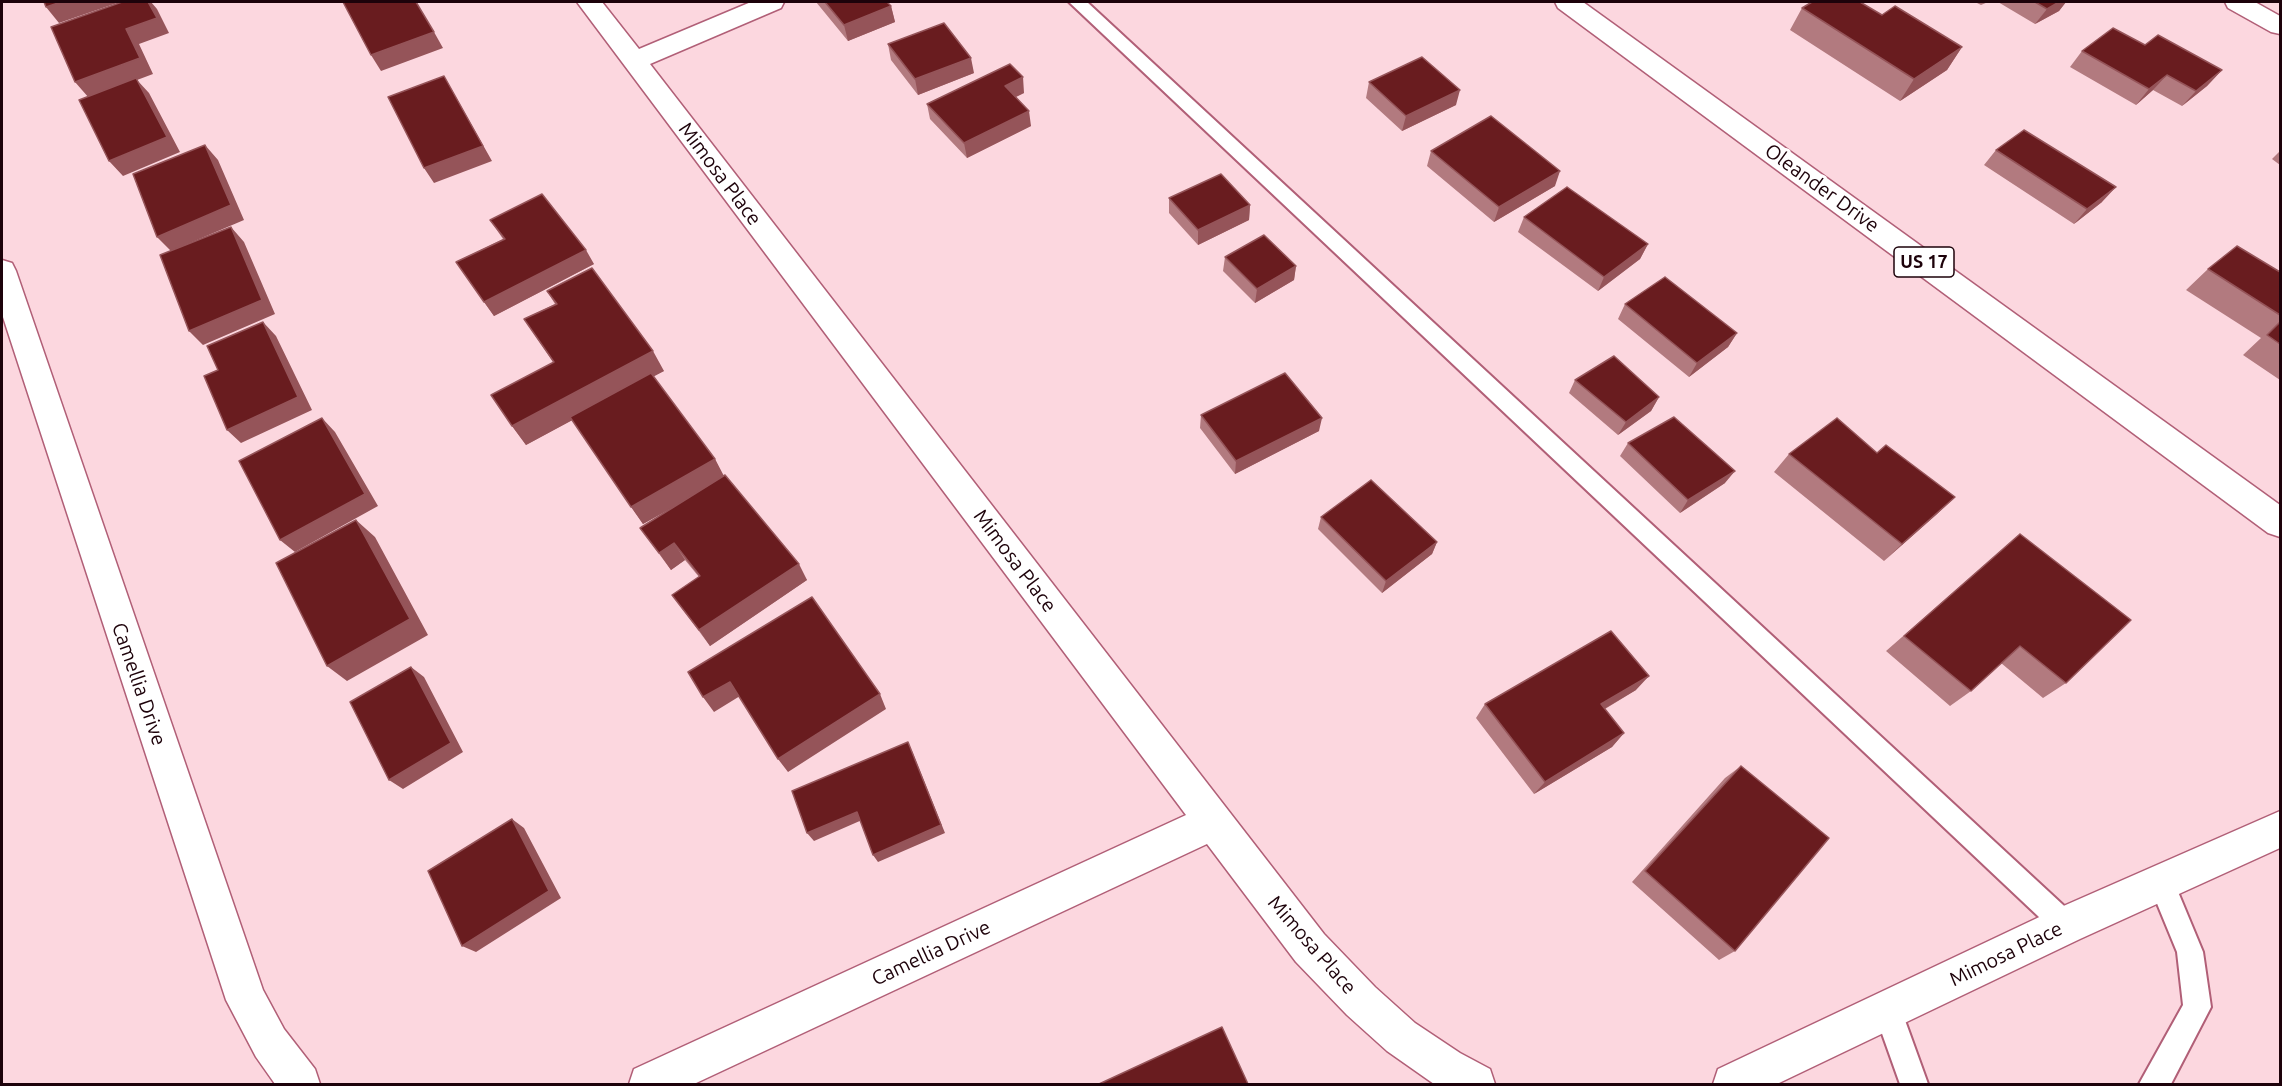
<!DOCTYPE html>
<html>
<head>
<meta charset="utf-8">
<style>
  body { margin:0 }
  #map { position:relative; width:2282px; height:1086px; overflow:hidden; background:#fcd7df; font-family:Ubuntu,sans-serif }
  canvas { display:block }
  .frame { position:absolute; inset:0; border:3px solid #1d020a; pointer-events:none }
</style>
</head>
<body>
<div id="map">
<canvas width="2282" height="1086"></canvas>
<div class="frame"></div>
</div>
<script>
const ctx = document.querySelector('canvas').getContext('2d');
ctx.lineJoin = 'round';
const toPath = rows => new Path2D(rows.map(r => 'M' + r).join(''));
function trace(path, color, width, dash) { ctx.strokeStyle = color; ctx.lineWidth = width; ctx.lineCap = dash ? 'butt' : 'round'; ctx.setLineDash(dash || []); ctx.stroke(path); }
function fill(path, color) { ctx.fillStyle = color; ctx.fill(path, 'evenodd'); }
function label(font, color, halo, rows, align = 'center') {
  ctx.font = font + ' Ubuntu,sans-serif'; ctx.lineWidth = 6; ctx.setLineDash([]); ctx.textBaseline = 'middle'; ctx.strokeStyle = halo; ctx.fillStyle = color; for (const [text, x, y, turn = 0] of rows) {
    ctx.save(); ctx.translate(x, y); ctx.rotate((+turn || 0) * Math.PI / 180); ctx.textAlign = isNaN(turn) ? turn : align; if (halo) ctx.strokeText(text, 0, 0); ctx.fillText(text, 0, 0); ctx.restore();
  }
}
const lane = toPath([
  [1069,2,1087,2,2075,916,2079,925,2075,934,2066,938,2057,934,1069,2],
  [2162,871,2171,875,2203,952,2211,1007,2171,1084,2139,1084,2183,1005,2177,952,2149,884,2153,875,2162,871],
  [1888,997,1898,1001,1928,1084,1900,1084,1874,1011,1878,1001,1888,997]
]);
const street = toPath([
  [577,2,602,2,639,49,751,2,784,2,781,8,650,64,1324,934,1375,987,1415,1023,1460,1053,1490,1069,1495,1084,1434,1084,1387,1051,1347,1015,1296,962,1207,844,694,1084,629,1084,634,1069,1186,815,577,2],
  [2225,2,2255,2,2280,16,2280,34,2271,32,2228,8,2225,2],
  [2,260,12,263,16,271,263,990,284,1029,315,1069,320,1084,275,1084,256,1057,226,1000,2,314,2,260],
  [2280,811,2280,848,2080,939,1777,1084,1713,1084,1718,1069,2052,911,2280,811]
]);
const primary = toPath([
  [1555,2,1583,2,2280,505,2280,537,2268,533,1558,8,1555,2]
]);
const wall = toPath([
  [816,2,887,2,891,6,895,22,848,41],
  [1975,2,1988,2,1981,5],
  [1998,2,2066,2,2059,11,2035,24],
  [1802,8,1962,47,1947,70,1900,101,1790,30],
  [888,44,974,73,918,95,891,60],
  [2145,45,2222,70,2207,86,2182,106,2153,90,2136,105,2070,67,2082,51],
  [1369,82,1456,105,1402,131,1366,98],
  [1024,93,1016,97,1031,126,967,158,930,119,927,104],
  [1996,150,2102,202,2074,224,1984,165],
  [1431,151,1555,186,1494,222,1427,166],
  [2280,151,2280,165,2272,159],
  [1169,198,1250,205,1249,220,1198,245,1169,213],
  [1524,217,1648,244,1640,259,1598,291,1518,232],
  [490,220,594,264,494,316,456,262,503,239],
  [1225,257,1296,266,1294,280,1255,303,1223,271],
  [2208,269,2280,272,2280,380,2243,355,2261,338,2186,290],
  [547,291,664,371,653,376,715,459,723,476,807,580,710,646,672,595,699,577,685,560,671,570,640,528,677,505,643,524,572,420,526,445,512,426,553,362,524,319,555,304],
  [1625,304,1737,333,1728,347,1689,377,1618,319],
  [1575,380,1659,397,1651,411,1618,435,1569,393],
  [1201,415,1319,431,1235,474,1200,428],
  [1628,443,1725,483,1680,513,1620,456],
  [1877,453,1955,497,1884,561,1774,472,1789,454],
  [1321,517,1437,542,1432,554,1382,593,1318,529],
  [2020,534,2066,683,2043,698,2001,663,1971,691,1950,706,1886,651],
  [1636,690,1605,709,1624,733,1612,747,1534,794,1476,718,1485,704],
  [1741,766,1735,951,1719,960,1632,882,1725,778]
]);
const shadedWall = toPath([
  [61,2,120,2,59,23,46,7],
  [148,2,151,2,157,9,169,33,139,44,153,74,137,80,149,93,180,152,123,176,109,161,89,98,75,82,126,29],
  [2059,2,2066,2,2059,11,2035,24,2047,9],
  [891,6,895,22,848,41,844,25],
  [434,32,443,48,381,71,371,55],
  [1962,47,1947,70,1900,101,1914,79],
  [971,58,974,73,918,95,915,79],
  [2222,70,2207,86,2182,106,2196,91],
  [2167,75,2153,90,2136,105,2149,89],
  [444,76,492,161,434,183,424,168],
  [1023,77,1024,93,1007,101,1005,86],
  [1460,90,1456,105,1402,131,1406,116],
  [1029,111,1031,126,967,158,964,143],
  [205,145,218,160,244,220,171,251,157,237],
  [1560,171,1555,186,1494,222,1499,207],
  [2116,187,2102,202,2074,224,2087,209],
  [1250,205,1249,220,1198,245,1198,230],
  [231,227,244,242,275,314,203,345,189,331],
  [1648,244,1640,259,1598,291,1604,277],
  [586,250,594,264,494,316,484,302],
  [1296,266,1294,280,1255,303,1257,289],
  [263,322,276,336,312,410,241,443,227,430],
  [1737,333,1728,347,1689,377,1697,363],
  [653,351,664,371,526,445,512,426],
  [1659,397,1651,411,1618,435,1626,422],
  [322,418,335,432,378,506,295,552,280,540],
  [1322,418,1319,431,1235,474,1236,461],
  [715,459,725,478,643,524,631,507],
  [1735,471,1725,483,1680,513,1688,500],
  [1955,497,1936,515,1884,561,1902,544],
  [356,520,375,537,428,635,347,681,327,666],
  [1437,542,1432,554,1382,593,1386,581],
  [674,543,685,560,671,570,659,553],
  [799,564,807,580,710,646,699,630],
  [411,667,424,677,463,752,403,789,389,780],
  [1649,676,1636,690,1589,718,1601,704],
  [730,682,740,696,714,712,703,697],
  [880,694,886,709,788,772,778,759],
  [1624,733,1612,747,1534,794,1545,782],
  [912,751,945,833,878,862,873,855],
  [857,812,862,820,814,841,807,833],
  [512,819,524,828,561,898,476,952,462,946]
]);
const building = toPath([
  [44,2,61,2,46,7,44,2],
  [122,2,148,2,157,18,126,29,140,58,75,82,51,27,122,2],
  [343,2,416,2,434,32,371,55,343,2],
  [825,2,887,2,891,6,844,25,825,2],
  [1812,2,1860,2,1882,15,1895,6,1962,47,1914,79,1802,8,1812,2],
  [2035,2,2059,2,2047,9,2035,2],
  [944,23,971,58,915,79,888,44,944,23],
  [2113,28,2145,45,2158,35,2222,70,2196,91,2167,75,2149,89,2082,51,2113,28],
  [1422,57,1460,90,1406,116,1369,82,1422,57],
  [1010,64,1023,77,1005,86,1029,111,964,143,927,104,1010,64],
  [444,76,483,146,424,168,388,97,444,76],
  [136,78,167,137,109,161,79,100,136,78],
  [1491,116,1560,171,1499,207,1431,151,1491,116],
  [2024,130,2116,187,2087,209,1996,150,2024,130],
  [205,145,231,205,157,237,133,174,205,145],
  [1221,174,1250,205,1198,230,1169,198,1221,174],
  [1567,187,1648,244,1604,277,1524,217,1567,187],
  [542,194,586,250,484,302,456,262,505,239,490,220,542,194],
  [231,227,262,300,189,331,160,255,231,227],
  [1264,235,1296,266,1257,289,1225,257,1264,235],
  [2237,246,2280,272,2280,315,2208,269,2237,246],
  [592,268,653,351,512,426,491,395,554,362,524,319,557,304,547,291,592,268],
  [1665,277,1737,333,1697,363,1625,304,1665,277],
  [263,322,298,397,227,430,204,376,218,370,207,346,263,322],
  [2280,322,2280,344,2267,335,2280,322],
  [1614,356,1659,397,1626,422,1575,380,1614,356],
  [651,373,715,459,631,507,570,417,651,373],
  [1285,373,1322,418,1236,461,1201,415,1285,373],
  [1674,417,1735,471,1688,500,1628,443,1674,417],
  [322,418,365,494,280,540,239,461,322,418],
  [1837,418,1877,453,1886,445,1955,497,1902,544,1789,454,1837,418],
  [725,475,799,564,699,630,672,595,700,576,674,543,659,553,640,528,725,475],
  [1371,480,1437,542,1386,581,1321,517,1371,480],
  [356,520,410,619,327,666,276,563,356,520],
  [2020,534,2131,620,2066,683,2020,646,1971,691,1904,636,2020,534],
  [812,597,880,694,778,759,730,682,703,697,688,672,812,597],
  [1611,631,1649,676,1601,704,1624,733,1545,782,1485,704,1611,631],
  [411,667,451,743,389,780,350,702,411,667],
  [908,742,941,825,873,855,857,812,807,833,792,791,908,742],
  [1741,766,1829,838,1735,951,1645,871,1741,766],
  [512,819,549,891,462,946,428,871,512,819],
  [1222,1027,1248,1084,1099,1084,1222,1027]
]);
const shields = [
  [1924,262,60]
];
const shieldNames = [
  ["US 17",1924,262]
];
const streetNames = [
  ["Mimosa Place",720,174,53],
  ["Oleander Drive",1822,188,36],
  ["Mimosa Place",1015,561,53],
  ["Camellia Drive",139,684,71],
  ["Mimosa Place",1312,945,49],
  ["Camellia Drive",931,953,-25],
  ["Mimosa Place",2006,954,-26]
];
trace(lane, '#b15f77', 4);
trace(street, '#b15f77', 3);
trace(primary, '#b15f77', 3);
fill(lane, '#fff');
fill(street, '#fff');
fill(primary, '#fff');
fill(wall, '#b27a7f');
fill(shadedWall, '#955459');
fill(building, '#691c1f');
trace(building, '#955459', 1.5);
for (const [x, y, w] of shields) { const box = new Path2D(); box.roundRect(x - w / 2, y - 15, w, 30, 4.5); ctx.fillStyle = '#fff'; ctx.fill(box); trace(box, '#1d020a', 1.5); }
label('bold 18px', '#1d020a', null, shieldNames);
label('20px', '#1d020a', '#fff', streetNames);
</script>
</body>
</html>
